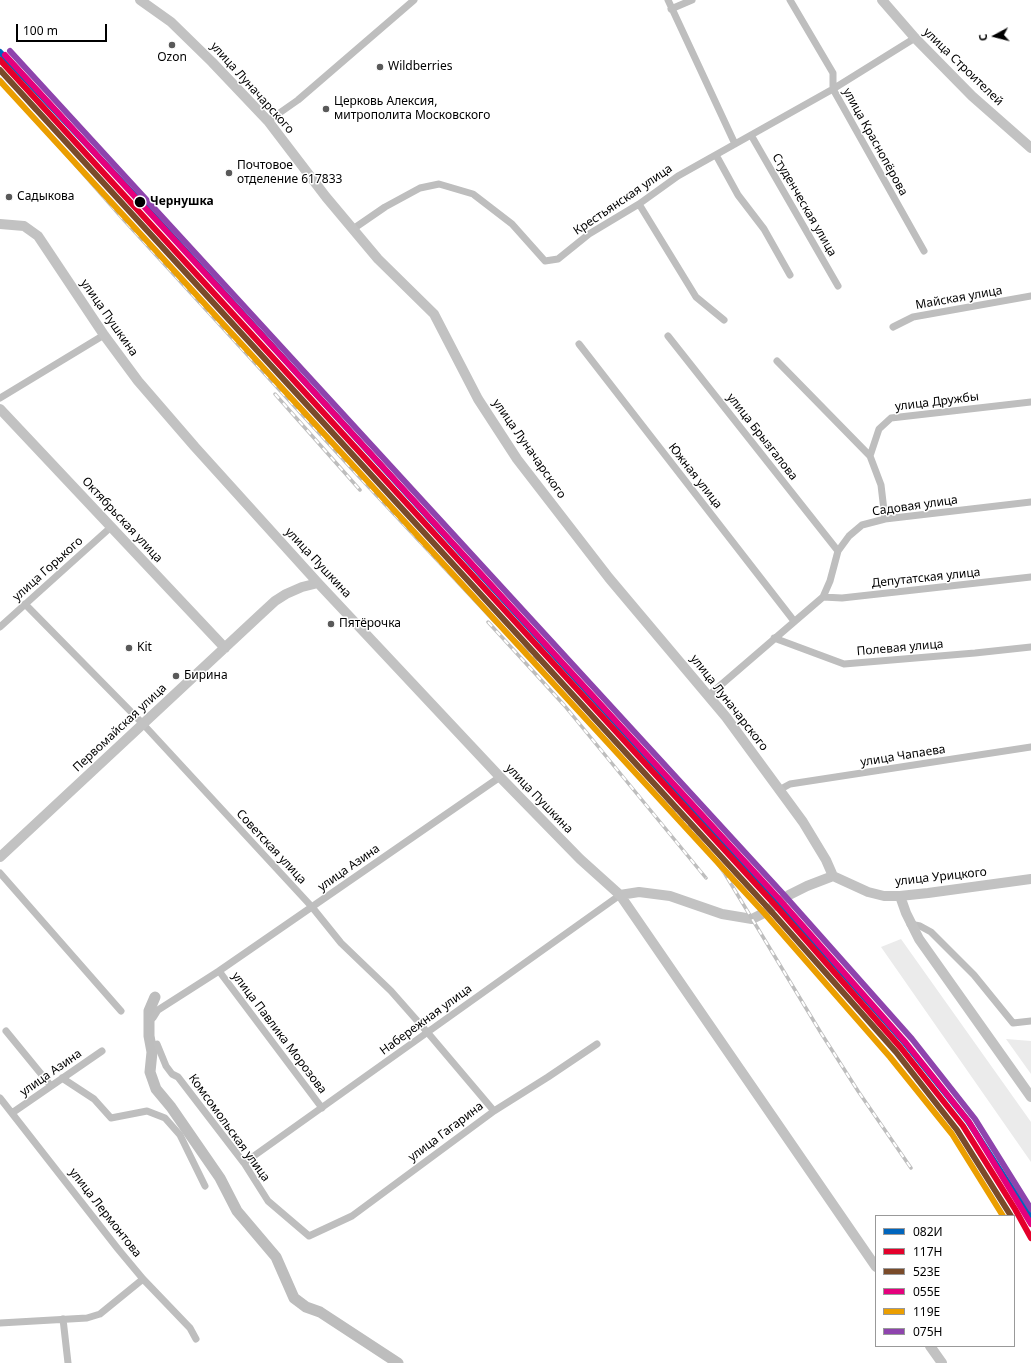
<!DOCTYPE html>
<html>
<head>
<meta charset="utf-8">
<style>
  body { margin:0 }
  #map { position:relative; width:1031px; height:1363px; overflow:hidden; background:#fff; font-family:"Noto Sans",sans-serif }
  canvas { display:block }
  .legend { position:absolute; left:875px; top:1215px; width:140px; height:132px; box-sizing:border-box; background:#fff; border:1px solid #999; margin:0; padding:5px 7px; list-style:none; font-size:12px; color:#000 }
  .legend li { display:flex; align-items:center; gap:8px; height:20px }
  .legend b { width:20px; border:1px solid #999 }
  .north { position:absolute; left:975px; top:16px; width:40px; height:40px; -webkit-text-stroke:3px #fff; paint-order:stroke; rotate:263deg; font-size:11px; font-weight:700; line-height:16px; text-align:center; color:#000 }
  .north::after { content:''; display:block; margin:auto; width:14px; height:18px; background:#000; clip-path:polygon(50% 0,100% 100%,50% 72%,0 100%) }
  .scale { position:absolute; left:16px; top:24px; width:91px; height:18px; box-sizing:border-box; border:2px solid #000; border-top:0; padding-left:5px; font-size:12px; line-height:14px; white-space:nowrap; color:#000; -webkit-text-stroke:3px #fff; paint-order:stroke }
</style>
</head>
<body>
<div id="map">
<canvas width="1031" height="1363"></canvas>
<ul class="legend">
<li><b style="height:5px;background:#0065bd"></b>082И</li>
<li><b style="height:5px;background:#e4002b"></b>117Н</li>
<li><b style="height:5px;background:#7a4b2a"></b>523Е</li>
<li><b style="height:5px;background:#e5007d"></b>055Е</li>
<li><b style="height:5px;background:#eb9e00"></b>119Е</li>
<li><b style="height:5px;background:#8e44ad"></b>075Н</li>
</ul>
<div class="north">С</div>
<div class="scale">100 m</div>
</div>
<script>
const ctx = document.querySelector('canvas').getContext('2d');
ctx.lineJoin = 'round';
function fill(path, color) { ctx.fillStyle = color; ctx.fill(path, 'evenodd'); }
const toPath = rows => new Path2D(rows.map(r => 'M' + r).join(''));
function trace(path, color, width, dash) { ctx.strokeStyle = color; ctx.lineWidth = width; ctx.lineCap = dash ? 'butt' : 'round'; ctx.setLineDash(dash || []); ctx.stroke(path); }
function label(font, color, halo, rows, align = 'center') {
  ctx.font = font + ' "Noto Sans",sans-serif'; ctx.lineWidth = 3; ctx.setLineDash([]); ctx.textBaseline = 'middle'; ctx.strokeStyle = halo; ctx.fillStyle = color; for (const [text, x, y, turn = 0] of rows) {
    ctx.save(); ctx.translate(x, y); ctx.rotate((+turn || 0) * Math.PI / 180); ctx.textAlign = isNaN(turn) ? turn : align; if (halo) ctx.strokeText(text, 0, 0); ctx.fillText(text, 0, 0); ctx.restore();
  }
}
const green = toPath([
  [901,939,1031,1122,1031,1162,881,947],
  [1006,1039,1031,1041,1031,1074]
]);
const river = toPath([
  [155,997,149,1011,149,1036,152,1052,150,1072,156,1089,171,1107,220,1178,237,1211,276,1257,294,1298,306,1307,320,1312,398,1363]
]);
const street = toPath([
  [668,0,735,144],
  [790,0,833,73,833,89,924,251],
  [671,9,692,0],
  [268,121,298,100,414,0],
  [751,135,838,286],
  [716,155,738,195,764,229,790,275],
  [639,204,696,297,724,320],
  [353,229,385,207,420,188,439,184,473,194,512,224,545,261,558,259,589,234,639,204,678,176,833,89,915,38],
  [893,327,913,317,1031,296],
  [668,336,838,551],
  [579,344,794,621],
  [777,361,870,456],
  [0,398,104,335],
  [885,519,881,485,870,456,879,429,891,418,1031,402],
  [823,597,842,598,1031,577],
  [25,604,143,724,312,907,341,943,391,991,428,1033,494,1111],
  [0,627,111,527],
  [774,638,844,664,975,653,1031,647],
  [708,696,823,597,830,581,838,551,849,536,862,525,885,519,1031,502],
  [779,790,790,784,1031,747],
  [0,873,121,1011],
  [910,924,920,926,931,932,974,975,1013,1023,1031,1021],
  [219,971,322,1108],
  [153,1018,158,1010,219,971,500,777],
  [6,1031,51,1086],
  [157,1044,166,1066,172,1074,178,1077,244,1163,268,1201,309,1236,352,1216,494,1111,548,1077,597,1044],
  [62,1078,94,1099,111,1118,147,1111,165,1118,180,1135,205,1186],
  [0,1098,118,1249,143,1279,190,1328,196,1339],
  [12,1113,102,1051],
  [244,1163,620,895],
  [63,1319,68,1363],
  [0,1323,87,1318,100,1314,143,1279]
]);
const secondary = toPath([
  [140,0,171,22,212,62,268,121,326,197,378,259,434,314,478,399,517,459,609,578,726,717,803,822,826,860,833,876],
  [882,0,915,38,972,96,1031,148],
  [0,224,24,226,38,236,104,335,138,381,195,447,318,583,500,777,580,859,620,895,876,1267],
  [0,409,225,648],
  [0,857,262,613,275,601,286,594,302,587,318,583],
  [833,876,868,892,884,896,900,896,928,893,1031,879],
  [620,895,639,892,670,896,722,914,752,919,764,913,789,895,807,886,833,876],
  [900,896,906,913,919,939,1031,1097],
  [930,1346,942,1363]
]);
const rail = toPath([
  [0,71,10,82],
  [0,79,123,219,351,468,495,622,536,660],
  [22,95,35,110],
  [275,394,360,490],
  [488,622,564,705,706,878],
  [617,752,640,778,684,821,712,856,725,874,821,1033,858,1091,911,1168]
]);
const rail1 = toPath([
  [0,52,141,202,779,902,905,1043,968,1121,1031,1218]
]);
const rail2 = toPath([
  [0,60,775,905,901,1048,963,1126,1015,1209,1031,1238]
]);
const rail3 = toPath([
  [0,70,770,910,896,1052,957,1130,1011,1216]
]);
const rail4 = toPath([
  [5,55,780,900,906,1043,969,1122,1031,1224]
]);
const rail5 = toPath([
  [0,81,765,914,890,1057,952,1134,1003,1216]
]);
const rail6 = toPath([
  [10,51,785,896,912,1039,975,1119,1031,1209]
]);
const markers = [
  [172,45,4,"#595959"],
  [380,67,4,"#595959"],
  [326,109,4,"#595959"],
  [229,173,4,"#595959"],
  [9,197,4,"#595959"],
  [140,202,6,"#000"],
  [331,624,4,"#595959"],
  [129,648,4,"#595959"],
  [176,676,4,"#595959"]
];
const poiNames = [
  ["Ozon",172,58,"center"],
  ["Wildberries",388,67],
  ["Церковь Алексия,",334,102],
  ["митрополита Московского",334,116],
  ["Почтовое",237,166],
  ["отделение 617833",237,180],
  ["Садыкова",17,197],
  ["Пятёрочка",339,624],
  ["Kit",137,648],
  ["Бирина",184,676]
];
const streetNames = [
  ["улица Строителей",963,67,44],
  ["улица Луначарского",252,88,48],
  ["улица Краснопёрова",875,142,61],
  ["Крестьянская улица",623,200,-34],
  ["Студенческая улица",804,205,60],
  ["Майская улица",959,298,-10],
  ["улица Пушкина",109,318,55],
  ["улица Дружбы",937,402,-7],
  ["улица Брызгалова",762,437,52],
  ["улица Луначарского",529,449,55],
  ["Южная улица",695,476,52],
  ["Садовая улица",915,506,-8],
  ["Октябрьская улица",122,520,47],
  ["улица Пушкина",318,563,47],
  ["улица Горького",48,569,-42],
  ["Депутатская улица",926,578,-6],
  ["Полевая улица",900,648,-5],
  ["улица Луначарского",729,703,52],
  ["Первомайская улица",120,728,-43],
  ["улица Чапаева",903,756,-9],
  ["улица Пушкина",539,799,46],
  ["Советская улица",271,847,47],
  ["улица Азина",349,868,-35],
  ["улица Урицкого",941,877,-6],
  ["Набережная улица",426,1020,-36],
  ["улица Павлика Морозова",279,1033,53],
  ["улица Азина",51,1073,-35],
  ["Комсомольская улица",229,1128,54],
  ["улица Гагарина",446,1132,-37],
  ["улица Лермонтова",105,1213,52]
];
const stopNames = [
  ["Чернушка",150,202]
];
fill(green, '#ebebeb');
trace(river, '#bdbdbd', 11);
trace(street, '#bebebe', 7);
trace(secondary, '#c2c2c2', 10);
trace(rail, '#bebebe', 3.5);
trace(rail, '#fff', 2, [6]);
trace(rail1, '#0065bd', 6);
trace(rail2, '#e4002b', 6);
trace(rail3, '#7a4b2a', 6);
trace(rail4, '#e5007d', 6);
trace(rail5, '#eb9e00', 6);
trace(rail6, '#8e44ad', 6);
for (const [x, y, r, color] of markers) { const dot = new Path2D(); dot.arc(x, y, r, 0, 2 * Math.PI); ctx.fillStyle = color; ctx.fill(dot); trace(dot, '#fff', 1.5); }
label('12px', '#000', '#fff', poiNames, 'left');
label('12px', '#000', '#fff', streetNames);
label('bold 12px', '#000', '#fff', stopNames, 'left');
</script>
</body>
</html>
